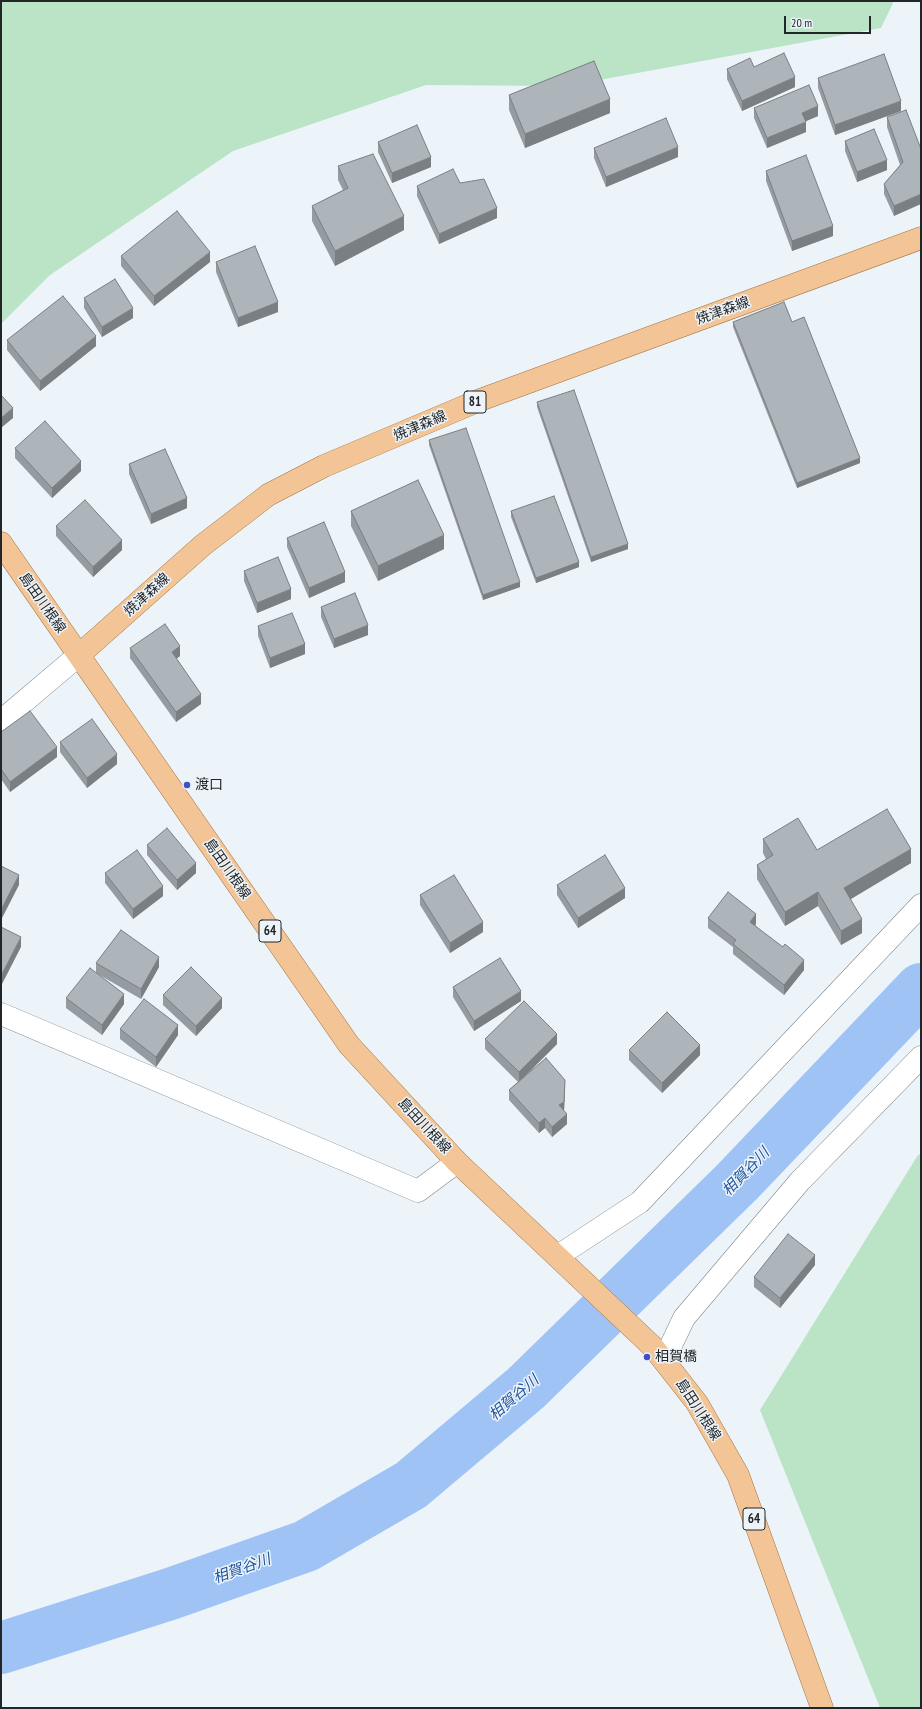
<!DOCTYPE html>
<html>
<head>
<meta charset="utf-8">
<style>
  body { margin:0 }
  #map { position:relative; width:922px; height:1709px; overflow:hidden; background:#ecf4fa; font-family:"PT Sans Narrow",sans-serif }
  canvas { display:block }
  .frame { position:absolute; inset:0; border:2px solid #232628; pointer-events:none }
  .scale { position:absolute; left:784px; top:16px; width:87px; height:18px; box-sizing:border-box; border:2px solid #232628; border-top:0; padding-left:5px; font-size:12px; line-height:14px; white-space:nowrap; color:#232628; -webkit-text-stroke:3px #ecf4fa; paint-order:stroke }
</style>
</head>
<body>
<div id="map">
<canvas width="922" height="1709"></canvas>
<div class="frame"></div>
<div class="scale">20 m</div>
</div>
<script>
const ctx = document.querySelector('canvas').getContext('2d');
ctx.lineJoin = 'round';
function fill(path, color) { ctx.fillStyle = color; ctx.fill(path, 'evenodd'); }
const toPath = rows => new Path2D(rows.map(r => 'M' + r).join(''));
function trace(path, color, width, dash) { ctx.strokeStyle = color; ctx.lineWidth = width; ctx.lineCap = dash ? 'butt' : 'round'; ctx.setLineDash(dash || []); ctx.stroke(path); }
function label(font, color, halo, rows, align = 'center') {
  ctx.font = font + ' "PT Sans Narrow","Noto Sans JP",sans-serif'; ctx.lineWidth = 3; ctx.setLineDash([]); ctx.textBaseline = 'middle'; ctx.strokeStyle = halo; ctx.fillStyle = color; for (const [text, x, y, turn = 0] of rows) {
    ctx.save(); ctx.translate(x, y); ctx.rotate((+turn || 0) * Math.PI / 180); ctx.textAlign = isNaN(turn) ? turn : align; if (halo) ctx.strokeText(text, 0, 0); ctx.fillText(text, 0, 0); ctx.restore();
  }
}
const green = toPath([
  [1,1,894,1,881,28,567,86,426,85,233,151,50,275,1,324],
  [921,1154,921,1708,880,1708,760,1410,918,1155]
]);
const river = toPath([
  [1,1648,170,1594,306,1546,411,1485,526,1388,737,1182,921,989]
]);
const street = toPath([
  [1,721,79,655],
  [558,1256,640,1202,921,905],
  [664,1360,684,1318,800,1181,921,1057]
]);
const secondary = toPath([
  [1,1014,418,1191,457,1162]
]);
const primary = toPath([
  [1,543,349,1045,457,1162,653,1347,697,1403,738,1475,822,1708],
  [79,655,203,545,268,495,324,466,480,400,921,238]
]);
const wall = toPath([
  [754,67,795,87,742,111,727,79,727,69],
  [818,78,901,111,835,135,818,88],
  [509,95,610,113,525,148,509,110],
  [754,108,818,116,805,121,806,132,767,148,754,118],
  [887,117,921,149,894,216,884,194,884,184,900,165,887,127],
  [845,141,887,170,857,182,845,151],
  [378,142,431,167,392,183,378,152],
  [594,148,678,157,606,187,594,158],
  [338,166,404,230,335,266,312,221,312,206,343,190,338,180],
  [766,171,833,236,792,251,766,181],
  [417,186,497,218,439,244,417,196],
  [121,256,210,262,154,306,121,266],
  [216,262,278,312,238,327,216,272],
  [84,298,133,318,102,337,84,308],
  [733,322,860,463,797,488,733,327],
  [7,340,96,346,40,391,7,350],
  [537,402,628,549,591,562,537,407],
  [429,440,520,587,483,600,429,445],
  [15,448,81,471,52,498,15,458],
  [129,464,187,508,151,524,129,474],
  [351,511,444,549,378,581,351,526],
  [511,511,579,567,536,583,511,517],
  [56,526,122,550,93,577,56,536],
  [287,538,345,582,309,598,287,547],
  [244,571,291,599,257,613,244,581],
  [321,607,368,635,334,648,321,617],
  [258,626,305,654,270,668,258,636],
  [130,648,180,656,176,659,201,704,176,722,130,658],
  [1,732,57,757,10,792,1,779],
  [60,742,117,764,87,788,60,752],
  [763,839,817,850,911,863,851,899,862,933,841,945,818,906,785,926,757,879,757,865,766,859,763,853],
  [147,845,196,873,177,890,147,855],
  [105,873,163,896,133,919,105,883],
  [557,885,625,898,578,928,557,895],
  [420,895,483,932,450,953,420,905],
  [708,918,756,924,755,925,804,970,784,995,733,954,733,947,708,928],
  [96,963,159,967,141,999,96,973],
  [453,987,521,1001,474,1031,453,997],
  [163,995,222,1008,196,1036,163,1005],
  [66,998,124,1004,102,1035,66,1008],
  [120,1029,178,1035,156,1067,120,1039],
  [485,1039,557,1044,523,1078,565,1089,564,1110,567,1124,552,1137,545,1128,539,1133,509,1100,509,1090,518,1082,485,1049],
  [629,1050,700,1055,662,1093,629,1060],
  [815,1265,780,1308,754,1287,754,1277]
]);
const shadedWall = toPath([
  [795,77,795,87,742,111,742,101],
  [610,99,610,113,525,148,525,134],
  [901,101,901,111,835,135,835,125],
  [818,106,818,116,802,123,802,113],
  [806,122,806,132,767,148,767,138],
  [678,147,678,157,606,187,606,177],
  [431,157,431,167,392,183,392,173],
  [887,160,887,170,857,182,857,172],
  [921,194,921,204,894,216,894,206],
  [497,208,497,218,439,244,439,234],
  [404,216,404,230,335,266,335,251],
  [833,226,833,236,792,251,792,241],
  [210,252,210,262,154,306,154,296],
  [278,302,278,312,238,327,238,318],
  [133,308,133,318,102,337,102,327],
  [96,336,96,346,40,391,40,381],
  [13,408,13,418,1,428,1,418],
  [860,458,860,463,797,488,797,483],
  [81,461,81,471,52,498,52,488],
  [187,498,187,508,151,524,151,514],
  [444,535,444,549,378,581,378,566],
  [122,540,122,550,93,577,93,567],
  [628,544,628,549,591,562,591,557],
  [579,562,579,567,536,583,536,578],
  [345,572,345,582,309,598,309,588],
  [520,582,520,587,483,600,483,595],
  [291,589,291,599,257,613,257,603],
  [368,625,368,635,334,648,334,639],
  [305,644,305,654,270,668,270,658],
  [180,646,180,656,172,662,172,652],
  [201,694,201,704,176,722,176,712],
  [57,747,57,757,10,792,10,782],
  [117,754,117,764,87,788,87,778],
  [911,849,911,863,844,903,844,888],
  [196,863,196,873,177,890,177,880],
  [19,875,19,885,1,920,1,910],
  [163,886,163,896,133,919,133,909],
  [625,888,625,898,578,928,578,918],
  [818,892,818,906,785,926,785,912],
  [756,914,756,924,750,932,750,922],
  [862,919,862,933,841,945,841,931],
  [483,922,483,932,450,953,450,943],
  [21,937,21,947,1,986,1,976],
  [159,957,159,967,141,999,141,989],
  [804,960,804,970,784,995,784,985],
  [521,991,521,1001,474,1031,474,1021],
  [124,994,124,1004,102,1035,102,1025],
  [222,998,222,1008,196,1036,196,1026],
  [178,1025,178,1035,156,1067,156,1057],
  [557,1034,557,1044,519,1082,519,1072],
  [700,1045,700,1055,662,1093,662,1083],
  [565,1080,565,1089,564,1112,559,1105],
  [567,1114,567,1124,552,1137,552,1127],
  [545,1118,545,1128,539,1133,539,1123],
  [815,1255,815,1265,780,1308,780,1298]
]);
const building = toPath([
  [784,53,795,77,742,101,727,69,750,58,754,67,784,53],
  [884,54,901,101,835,125,818,78,884,54],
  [594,61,610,99,525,134,509,95,594,61],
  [809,85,818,106,802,113,806,122,767,138,754,108,809,85],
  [906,110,921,149,921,194,894,206,884,184,903,162,887,117,906,110],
  [666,118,678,147,606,177,594,148,666,118],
  [417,125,431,157,392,173,378,142,417,125],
  [874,129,887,160,857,172,845,141,874,129],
  [373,154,404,216,335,251,312,206,348,188,338,166,373,154],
  [806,155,833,226,792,241,766,171,806,155],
  [453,169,460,183,484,179,497,208,439,234,417,186,453,169],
  [177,211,210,252,154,296,121,256,177,211],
  [255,246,278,302,238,318,216,262,255,246],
  [115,279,133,308,102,327,84,298,115,279],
  [63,296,96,336,40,381,7,340,63,296],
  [784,302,792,322,804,317,860,458,797,483,733,322,784,302],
  [574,390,628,544,591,557,537,402,574,390],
  [1,395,13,408,1,418,1,395],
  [45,421,81,461,52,488,15,448,45,421],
  [466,428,520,582,483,595,429,440,466,428],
  [165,449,187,498,151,514,129,464,165,449],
  [418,480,444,535,378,566,351,511,418,480],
  [554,496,579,562,536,578,511,511,554,496],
  [85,500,122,540,93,567,56,526,85,500],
  [324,522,345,572,309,588,287,538,324,522],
  [278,557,291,589,257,603,244,571,278,557],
  [355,593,368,625,334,639,321,607,355,593],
  [292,613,305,644,270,658,258,626,292,613],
  [165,624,180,646,172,652,201,694,176,712,130,648,165,624],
  [30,711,57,747,10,782,1,769,1,732,30,711],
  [92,719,117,754,87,778,60,742,92,719],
  [887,809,911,849,844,888,862,919,841,931,818,892,785,912,757,865,773,855,763,839,798,818,817,850,887,809],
  [167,828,196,863,177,880,147,845,167,828],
  [137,850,163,886,133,909,105,873,137,850],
  [605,855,625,888,578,918,557,885,605,855],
  [1,866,19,875,1,910,1,866],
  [454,875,483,922,450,943,420,895,454,875],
  [728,892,756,914,750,922,783,947,785,944,804,960,784,985,733,944,736,940,708,918,728,892],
  [1,927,21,937,1,976,1,927],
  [121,930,159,957,141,989,96,963,121,930],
  [500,958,521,991,474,1021,453,987,500,958],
  [191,967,222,998,196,1026,163,995,191,967],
  [90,968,124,994,102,1025,66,998,90,968],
  [144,999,178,1025,156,1057,120,1029,144,999],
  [524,1001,557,1034,519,1072,485,1039,524,1001],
  [667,1012,700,1045,662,1083,629,1050,667,1012],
  [546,1058,565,1080,564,1102,559,1105,567,1114,552,1127,545,1118,539,1123,509,1090,546,1058],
  [788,1234,815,1255,780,1298,754,1277,788,1234]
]);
const markers = [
  [187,785,4,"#424fc3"],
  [647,1357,4,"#424fc3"]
];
const shields = [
  [475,402,22],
  [270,931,22],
  [754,1519,22]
];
const shieldNames = [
  ["81",475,402],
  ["64",270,931],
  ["64",754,1519]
];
const streetNames = [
  ["焼津森線",723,311,-20],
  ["焼津森線",420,426,-23],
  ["焼津森線",147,595,-42],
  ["島田川根線",42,603,55],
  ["島田川根線",227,869,55],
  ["島田川根線",424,1126,47],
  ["島田川根線",698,1410,57]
];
const poiNames = [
  ["渡口",195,785],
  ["相賀橋",655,1357]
];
const waterNames = [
  ["相賀谷川",746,1172,-46],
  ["相賀谷川",514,1398,-41],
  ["相賀谷川",242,1569,-20]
];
fill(green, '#bae4c5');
trace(river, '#a0c3f5', 52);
trace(street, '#7d848a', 23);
trace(secondary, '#7d848a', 23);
trace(primary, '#a57542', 23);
trace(street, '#fff', 22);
trace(secondary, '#fff', 22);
trace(primary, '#f3c596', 22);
fill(wall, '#959ca1');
fill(shadedWall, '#797f83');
fill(building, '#adb5bb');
trace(building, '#797f83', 1);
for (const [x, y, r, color] of markers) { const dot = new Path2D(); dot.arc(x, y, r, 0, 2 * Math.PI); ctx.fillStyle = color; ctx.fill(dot); trace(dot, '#ecf4fa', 1.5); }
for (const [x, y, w] of shields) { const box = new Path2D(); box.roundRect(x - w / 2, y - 11, w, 22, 3); ctx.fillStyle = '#ecf4fa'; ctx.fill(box); trace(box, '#232628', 1); }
label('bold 13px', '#232628', null, shieldNames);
label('14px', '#232628', '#ecf4fa', streetNames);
label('14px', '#232628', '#ecf4fa', poiNames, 'left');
label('italic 15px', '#21569e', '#ecf4fa', waterNames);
</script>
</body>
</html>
